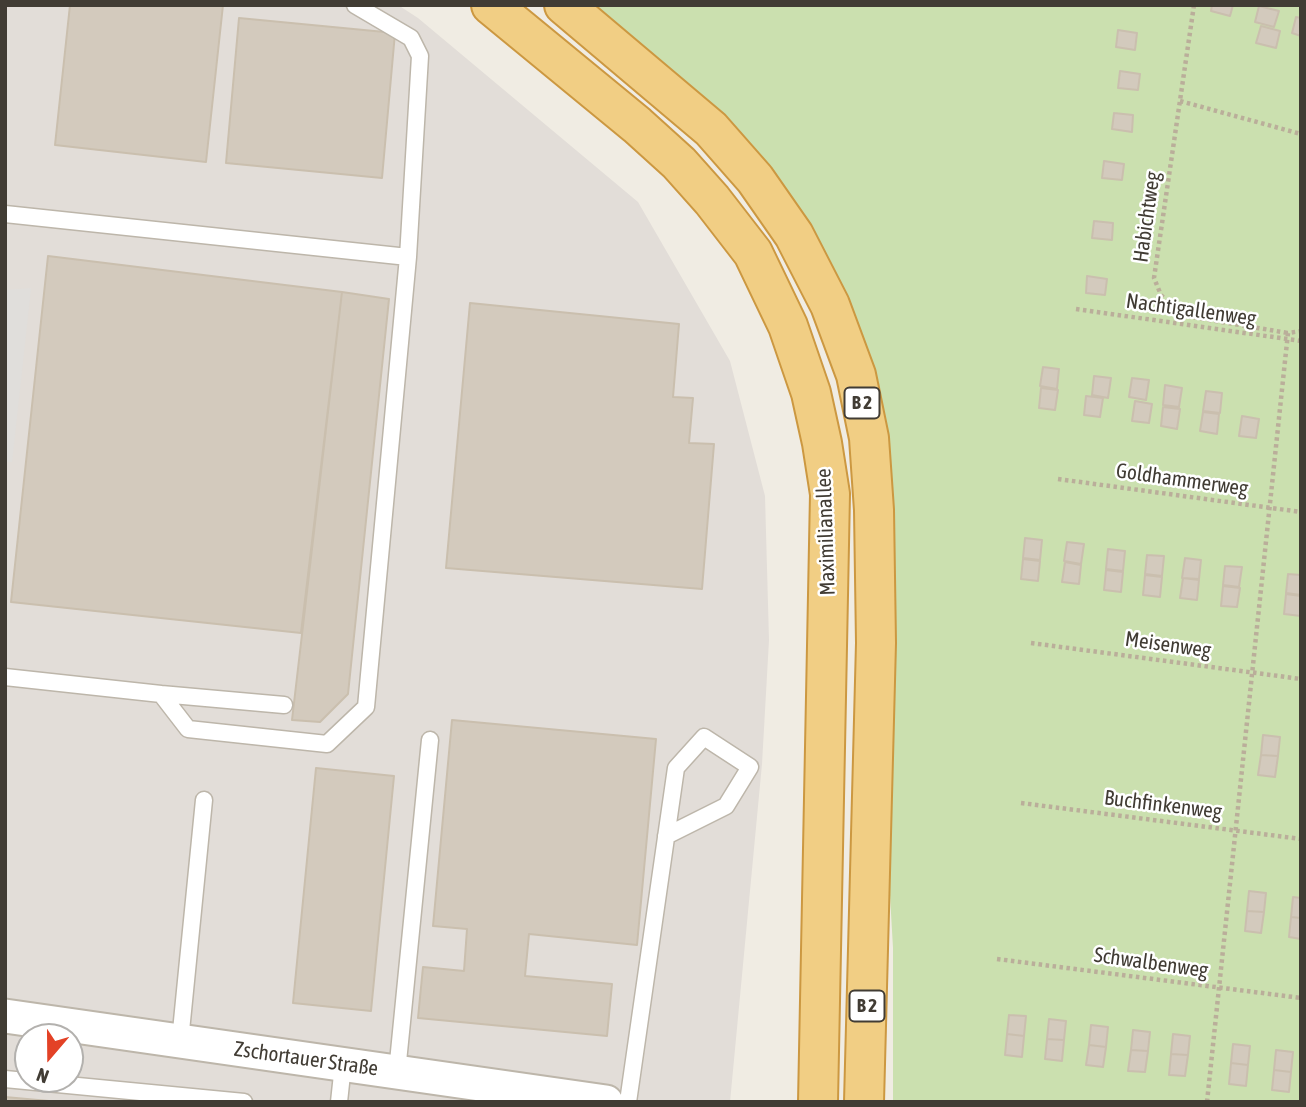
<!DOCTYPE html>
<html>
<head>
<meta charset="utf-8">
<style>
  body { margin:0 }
  #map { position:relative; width:1306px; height:1107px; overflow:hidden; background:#f0ece3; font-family:"Asap Condensed",sans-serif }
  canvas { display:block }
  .frame { position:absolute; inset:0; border:7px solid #413c34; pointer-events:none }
  .north { position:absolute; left:14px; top:1023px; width:70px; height:70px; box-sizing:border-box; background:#fff; border:2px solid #b3b1ae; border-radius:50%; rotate:200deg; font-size:19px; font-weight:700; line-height:28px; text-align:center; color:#413c34 }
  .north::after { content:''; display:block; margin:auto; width:24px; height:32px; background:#e34226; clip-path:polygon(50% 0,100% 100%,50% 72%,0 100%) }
</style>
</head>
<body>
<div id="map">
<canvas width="1306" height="1107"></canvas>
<div class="frame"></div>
<div class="north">N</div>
</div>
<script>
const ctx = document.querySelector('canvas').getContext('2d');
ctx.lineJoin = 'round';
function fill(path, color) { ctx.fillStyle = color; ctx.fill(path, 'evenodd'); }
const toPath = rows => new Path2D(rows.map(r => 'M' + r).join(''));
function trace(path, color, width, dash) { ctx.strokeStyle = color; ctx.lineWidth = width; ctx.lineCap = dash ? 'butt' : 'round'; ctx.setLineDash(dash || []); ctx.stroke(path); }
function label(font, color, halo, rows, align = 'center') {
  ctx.font = font + ' "Asap Condensed",sans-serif'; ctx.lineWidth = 5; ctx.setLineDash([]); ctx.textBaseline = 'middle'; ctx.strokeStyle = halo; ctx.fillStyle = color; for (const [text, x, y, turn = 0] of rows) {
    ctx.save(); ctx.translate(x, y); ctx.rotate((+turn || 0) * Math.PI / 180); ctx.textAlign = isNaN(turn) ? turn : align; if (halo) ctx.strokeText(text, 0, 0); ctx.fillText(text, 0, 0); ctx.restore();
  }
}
const industrial = toPath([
  [5,5,398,5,418,18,638,202,730,361,765,496,769,640,762,764,730,1102,5,1102],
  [28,1037,70,1037,70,1079,28,1079]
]);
const green = toPath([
  [591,5,1301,5,1301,1102,893,1102,893,948,858,337]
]);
const parking = toPath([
  [31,288,12,462,5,462,5,290]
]);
const building = toPath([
  [70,5,223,5,206,162,55,145,70,5],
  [1212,5,1233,5,1230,16,1211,11,1212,5],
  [1259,6,1279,11,1274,27,1255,22,1259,6],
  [1296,17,1301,18,1301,36,1292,33,1296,17],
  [239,18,395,33,382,178,226,163,239,18],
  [1261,26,1280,31,1276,48,1256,43,1261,26],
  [1118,30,1137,33,1135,50,1116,47,1118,30],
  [1120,71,1140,74,1138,90,1118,88,1120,71],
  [1114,113,1133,115,1132,132,1112,129,1114,113],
  [1104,161,1124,164,1122,180,1102,178,1104,161],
  [1094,221,1113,223,1112,240,1092,238,1094,221],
  [48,256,342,292,301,633,11,602,48,256],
  [1087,276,1107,279,1105,295,1086,293,1087,276],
  [342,292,389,299,348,694,320,722,292,720,342,292],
  [470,303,679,324,673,397,693,398,689,443,714,444,702,589,446,568,470,303],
  [1043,367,1059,369,1057,389,1040,386,1043,367],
  [1094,376,1111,378,1108,398,1092,395,1094,376],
  [1132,378,1149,380,1146,400,1129,397,1132,378],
  [1165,385,1182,388,1179,407,1163,405,1165,385],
  [1041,388,1058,390,1055,410,1039,408,1041,388],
  [1206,391,1222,393,1220,413,1203,411,1206,391],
  [1086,396,1103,398,1100,417,1084,415,1086,396],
  [1135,401,1152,404,1149,423,1132,421,1135,401],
  [1163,407,1180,409,1177,429,1161,426,1163,407],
  [1203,412,1219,414,1217,434,1200,431,1203,412],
  [1242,416,1259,419,1256,438,1239,436,1242,416],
  [1025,538,1042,540,1040,560,1023,558,1025,538],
  [1067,542,1084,544,1081,564,1064,561,1067,542],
  [1108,549,1125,551,1123,571,1106,569,1108,549],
  [1147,555,1164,556,1162,576,1145,574,1147,555],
  [1185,558,1201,560,1199,579,1182,578,1185,558],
  [1023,559,1040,561,1038,581,1021,579,1023,559],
  [1065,562,1081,565,1079,584,1062,582,1065,562],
  [1225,566,1242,567,1239,587,1223,585,1225,566],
  [1106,570,1123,572,1121,592,1104,590,1106,570],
  [1288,574,1301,575,1301,595,1286,593,1288,574],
  [1145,575,1162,577,1160,597,1143,595,1145,575],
  [1183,578,1199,580,1197,600,1180,598,1183,578],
  [1223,586,1240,588,1237,607,1221,606,1223,586],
  [1286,594,1301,596,1301,616,1284,614,1286,594],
  [452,720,656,739,637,945,529,934,525,976,612,984,607,1036,418,1018,423,967,464,971,467,929,433,926,452,720],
  [1263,735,1280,737,1278,756,1261,755,1263,735],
  [1261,755,1278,756,1275,777,1258,775,1261,755],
  [316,768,394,776,371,1011,293,1003,316,768],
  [1249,891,1266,893,1264,912,1247,911,1249,891],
  [1293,897,1301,898,1301,918,1291,917,1293,897],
  [1247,911,1264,912,1261,933,1245,931,1247,911],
  [1291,917,1301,918,1301,939,1289,937,1291,917],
  [1009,1015,1026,1016,1024,1036,1007,1034,1009,1015],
  [1049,1019,1066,1021,1064,1040,1047,1039,1049,1019],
  [1091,1025,1108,1027,1106,1047,1089,1045,1091,1025],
  [1133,1030,1150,1032,1148,1051,1131,1050,1133,1030],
  [1007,1034,1024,1036,1022,1057,1005,1055,1007,1034],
  [1173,1034,1190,1036,1188,1055,1171,1054,1173,1034],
  [1047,1039,1064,1040,1062,1061,1045,1059,1047,1039],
  [1233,1044,1250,1046,1248,1065,1231,1063,1233,1044],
  [1089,1045,1106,1047,1103,1067,1086,1065,1089,1045],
  [1131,1050,1148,1051,1145,1072,1128,1071,1131,1050],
  [1276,1050,1293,1052,1291,1072,1274,1070,1276,1050],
  [1171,1054,1188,1055,1185,1076,1169,1075,1171,1054],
  [1231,1063,1248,1065,1246,1086,1229,1084,1231,1063],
  [1274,1070,1291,1072,1289,1092,1272,1090,1274,1070],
  [5,1097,60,1102,5,1102,5,1097]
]);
const path = toPath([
  [1194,5,1154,278,1161,295,1180,315,1288,333],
  [1180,101,1301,134],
  [1076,309,1301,341],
  [1058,479,1301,512],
  [1031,643,1301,679],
  [1021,803,1301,839],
  [997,959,1301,998],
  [1207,1102,1285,361,1288,333,1301,331]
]);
const service = toPath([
  [355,5,411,38,420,56,408,257],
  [5,214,408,257,366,707,327,744,188,729,161,694,5,677],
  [161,694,284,705],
  [180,1041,204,800],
  [397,1072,430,740],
  [5,1079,244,1102],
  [339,1102,343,1065],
  [628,1102,676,768,704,737,750,767,726,806,666,836]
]);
const minor = toPath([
  [5,1016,606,1102]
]);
const trunk = toPath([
  [491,5,637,125,679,163,712,200,753,253,788,326,811,393,822,443,830,494,818,1102],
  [564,5,711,129,755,179,794,235,830,305,856,375,869,438,874,510,876,643,864,1102]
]);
const shields = [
  [862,403,35],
  [867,1006,35]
];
const shieldNames = [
  ["B 2",862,403],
  ["B 2",867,1006]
];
const streetNames = [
  ["Habichtweg",1147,217,-82],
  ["Nachtigallenweg",1191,310,8],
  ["Goldhammerweg",1182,480,8],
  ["Maximilianallee",826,532,-92],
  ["Meisenweg",1168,645,8],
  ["Buchfinkenweg",1163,805,7],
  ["Schwalbenweg",1151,963,8],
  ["Zschortauer Straße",306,1059,8]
];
fill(industrial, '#e2ddd8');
fill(green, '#cbe0af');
fill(parking, '#e0dedb');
fill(building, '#d3cabd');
trace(building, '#cabfae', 2);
trace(service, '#bdb6aa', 19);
trace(minor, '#bdb6aa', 37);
trace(trunk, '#cc9841', 42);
trace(path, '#baae9a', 4.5, [3.5, 3.5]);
trace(service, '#fff', 16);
trace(minor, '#fff', 33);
trace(trunk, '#f1ce84', 38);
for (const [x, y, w] of shields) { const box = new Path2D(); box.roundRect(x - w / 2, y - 15.5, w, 31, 5); ctx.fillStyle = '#fff'; ctx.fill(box); trace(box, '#413c34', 2); }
label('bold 19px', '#413c34', null, shieldNames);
label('21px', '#413c34', '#fff', streetNames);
</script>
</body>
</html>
